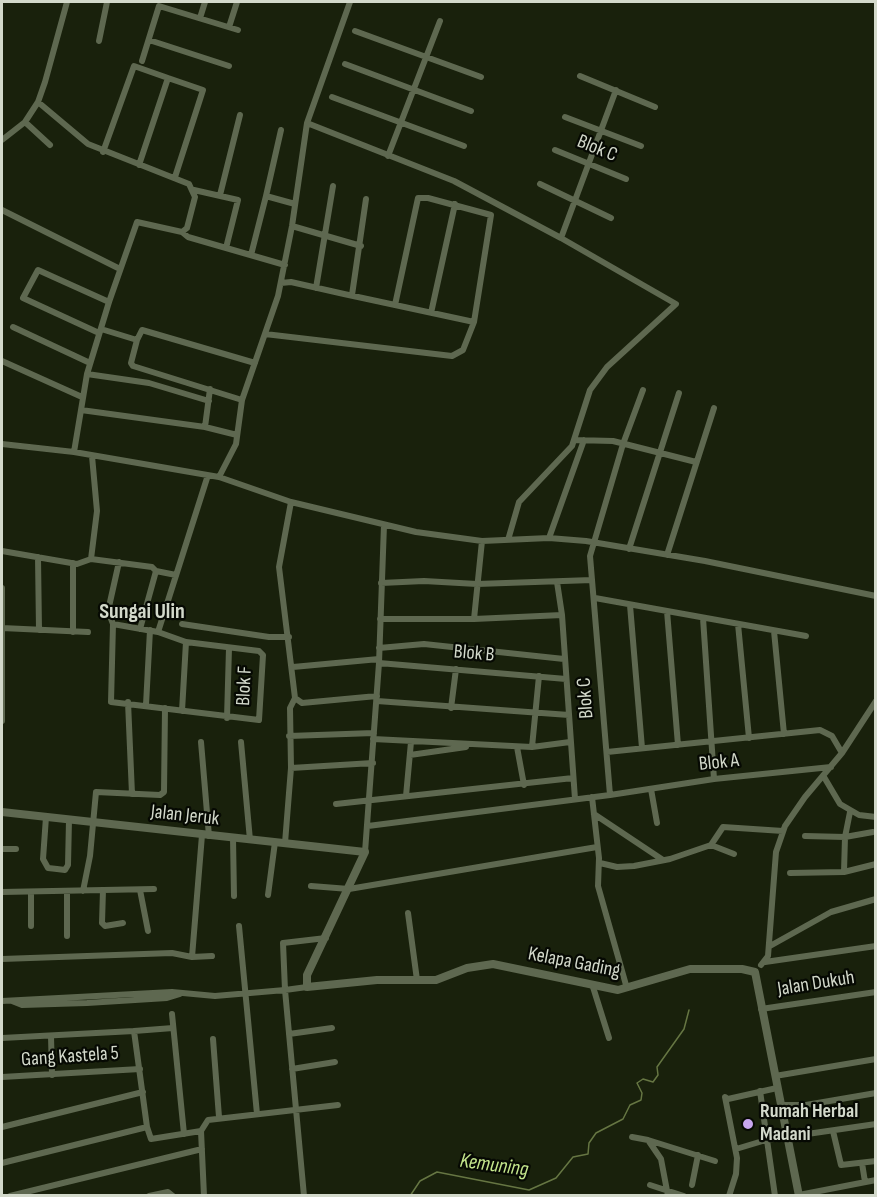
<!DOCTYPE html>
<html>
<head>
<meta charset="utf-8">
<style>
  body { margin:0 }
  #map { position:relative; width:877px; height:1197px; overflow:hidden; background:#19210c; font-family:"Sofia Sans Condensed",sans-serif }
  canvas { display:block }
  .frame { position:absolute; inset:0; border:3px solid #d3d9cb; pointer-events:none }
</style>
</head>
<body>
<div id="map">
<canvas width="877" height="1197"></canvas>
<div class="frame"></div>
</div>
<script>
const ctx = document.querySelector('canvas').getContext('2d');
ctx.lineJoin = 'round';
const toPath = rows => new Path2D(rows.map(r => 'M' + r).join(''));
function trace(path, color, width, dash) { ctx.strokeStyle = color; ctx.lineWidth = width; ctx.lineCap = dash ? 'butt' : 'round'; ctx.setLineDash(dash || []); ctx.stroke(path); }
function label(font, color, halo, rows, align = 'center') {
  ctx.font = font + ' "Sofia Sans Condensed",sans-serif'; ctx.lineWidth = 4.5; ctx.setLineDash([]); ctx.textBaseline = 'middle'; ctx.strokeStyle = halo; ctx.fillStyle = color; for (const [text, x, y, turn = 0] of rows) {
    ctx.save(); ctx.translate(x, y); ctx.rotate((+turn || 0) * Math.PI / 180); ctx.textAlign = isNaN(turn) ? turn : align; if (halo) ctx.strokeText(text, 0, 0); ctx.fillText(text, 0, 0); ctx.restore();
  }
}
const stream = toPath([
  [410,1196,420,1181,437,1172,529,1190,556,1178,573,1157,588,1154,589,1143,596,1133,623,1119,630,1105,641,1100,642,1093,637,1083,643,1079,653,1082,658,1075,657,1067,684,1029,689,1010]
]);
const minor = toPath([
  [350,2,307,123,454,181,561,238,676,304,607,367,590,390,572,446,519,502,508,540],
  [200,18,205,2],
  [229,27,237,2],
  [355,31,481,77],
  [149,40,229,66],
  [99,41,107,2],
  [142,61,159,6,238,30],
  [345,64,471,111],
  [580,76,655,107],
  [168,78,203,90,175,177],
  [332,97,464,146],
  [38,102,88,144,189,184,195,197,187,228,182,232],
  [565,117,641,146],
  [25,122,38,102,45,82,67,2],
  [2,140,25,122,50,145],
  [555,150,626,179],
  [103,152,134,66,168,78,139,165],
  [388,156,440,21],
  [540,184,611,218],
  [194,190,238,200,226,248],
  [220,195,240,115],
  [266,196,281,130],
  [2,210,120,269],
  [292,226,361,246],
  [561,238,616,90],
  [251,255,266,196,295,204],
  [281,283,291,282,344,294,474,322,491,215,428,198,418,198,395,305],
  [316,288,333,186],
  [352,295,366,199],
  [431,313,455,204],
  [13,327,90,363],
  [101,329,137,340],
  [99,333,23,298,38,270,109,302],
  [265,334,452,356,463,350,474,322],
  [2,361,82,397],
  [87,374,149,383,209,401],
  [242,400,133,366,131,363,137,340,142,330,255,363],
  [81,410,205,427,237,435],
  [205,427,210,389],
  [574,440,613,441,696,462],
  [2,444,74,452,219,477,291,502,416,532,482,541,549,538,586,541,705,561,876,596],
  [74,452,87,374,109,302,137,222,182,232,188,237,285,265],
  [219,477,236,444,242,400,278,296,292,226,307,123],
  [291,502,279,567,295,698,302,703,377,696],
  [549,538,584,440],
  [629,549,679,393],
  [2,551,77,564,91,559,152,567,156,571,176,575],
  [667,555,714,408],
  [38,557,39,630],
  [91,559,97,511,92,456],
  [73,563,73,632],
  [557,582,562,615,575,799],
  [381,583,424,581,477,584,592,580],
  [2,588,2,721],
  [595,598,806,636],
  [630,605,642,748],
  [667,611,678,745],
  [703,618,714,779],
  [380,619,474,619,562,615],
  [474,619,482,541],
  [113,624,158,632,186,642,259,651,263,655,259,720,111,702,113,624,108,611,119,562],
  [182,624,269,637,289,637],
  [738,624,749,738],
  [2,628,88,632],
  [140,629,156,571],
  [774,631,784,734],
  [158,632,208,475],
  [379,648,424,644,564,659],
  [379,663,566,679],
  [293,667,379,659],
  [377,701,569,715],
  [128,702,132,794],
  [146,705,150,630],
  [451,708,456,669],
  [182,711,186,642],
  [227,718,229,648],
  [289,736,374,733],
  [373,739,532,747,570,742],
  [201,742,209,836],
  [241,742,250,840],
  [517,747,524,785],
  [532,747,539,676],
  [607,752,820,730,832,736,842,753],
  [410,755,466,747],
  [291,768,373,763],
  [824,777,840,804,859,815,876,817],
  [651,789,657,823],
  [610,795,590,556,623,444,643,390],
  [406,796,411,742],
  [592,797,599,858,598,886,626,985],
  [336,804,573,778],
  [594,814,663,860],
  [46,817,43,859,48,868,57,869,65,870,68,865,69,820],
  [368,826,610,795,714,779,831,767],
  [805,836,845,837,873,832],
  [233,838,234,896],
  [285,843,291,768,290,708,295,698],
  [711,845,734,854],
  [2,849,16,849],
  [365,852,379,663,384,525],
  [600,863,617,867,634,866,670,859,711,845,723,827,783,831],
  [844,872,845,837,850,812],
  [790,873,844,872,876,864],
  [311,886,349,889,597,847],
  [103,890,102,923,105,926,123,923],
  [140,890,148,931],
  [83,891,90,856,96,792,160,795,164,792,165,708],
  [2,892,154,889],
  [268,895,275,842],
  [408,913,417,980],
  [31,926,31,892],
  [239,926,257,1114],
  [67,936,67,891],
  [770,946,831,912,876,899],
  [192,957,202,835],
  [2,959,172,953,192,957,212,956],
  [765,962,876,946],
  [761,965,768,956,776,852,785,826,805,797,842,753,876,701],
  [593,987,609,1038],
  [2,1001,172,992,215,996,285,990,283,943,326,938],
  [12,1001,22,1005,87,1003,167,998,180,994],
  [761,1009,876,992],
  [172,1014,184,1134],
  [134,1031,173,1028],
  [289,1034,332,1028],
  [51,1036,52,1075],
  [2,1038,134,1031,147,1127,151,1139,201,1131],
  [213,1039,219,1117],
  [292,1069,335,1062],
  [775,1076,876,1059],
  [2,1077,140,1069],
  [760,1091,775,1196],
  [783,1105,806,1105,876,1093],
  [2,1127,143,1092],
  [833,1131,841,1165,876,1161],
  [632,1137,648,1140,661,1159,668,1196],
  [648,1140,715,1161],
  [736,1149,766,1140,876,1124],
  [2,1163,147,1127],
  [862,1163,865,1182],
  [650,1185,684,1196],
  [692,1185,698,1155],
  [799,1195,876,1180],
  [10,1196,202,1149],
  [149,1196,168,1192,173,1196],
  [204,1196,201,1131,208,1120,338,1105],
  [304,1196,285,990,307,987],
  [729,1196,736,1174,737,1158,725,1097,728,1099,777,1088]
]);
const tertiary = toPath([
  [2,812,365,852,307,975,307,987,377,980,436,980,467,968,493,964,618,990,690,969,742,969,755,972,799,1196]
]);
const markers = [
  [748,1124,6,"#c8a6ef"]
];
const streetNames = [
  ["Blok C",597,149,22],
  ["Blok B",474,654,5],
  ["Blok F",245,686,-87],
  ["Blok C",586,698,-94],
  ["Blok A",719,763,-6],
  ["Jalan Jeruk",185,816,6],
  ["Kelapa Gading",574,963,11],
  ["Jalan Dukuh",816,984,-9],
  ["Gang Kastela 5",70,1057,-4]
];
const poiNames = [
  ["Rumah Herbal",760,1112],
  ["Madani",760,1135]
];
const waterNames = [
  ["Kemuning",494,1166,8]
];
const quarterNames = [
  ["Sungai Ulin",142,612]
];
trace(stream, '#667643', 1.5);
trace(minor, '#5e6850', 6);
trace(tertiary, '#5e6850', 8);
for (const [x, y, r, color] of markers) { const dot = new Path2D(); dot.arc(x, y, r, 0, 2 * Math.PI); ctx.fillStyle = color; ctx.fill(dot); trace(dot, '#060903', 2); }
label('20px', '#d3d9cb', '#060903', streetNames);
label('bold 20px', '#d3d9cb', '#060903', poiNames, 'left');
label('italic 21px', '#c4e68c', '#060903', waterNames);
label('bold 22px', '#d3d9cb', '#060903', quarterNames);
</script>
</body>
</html>
